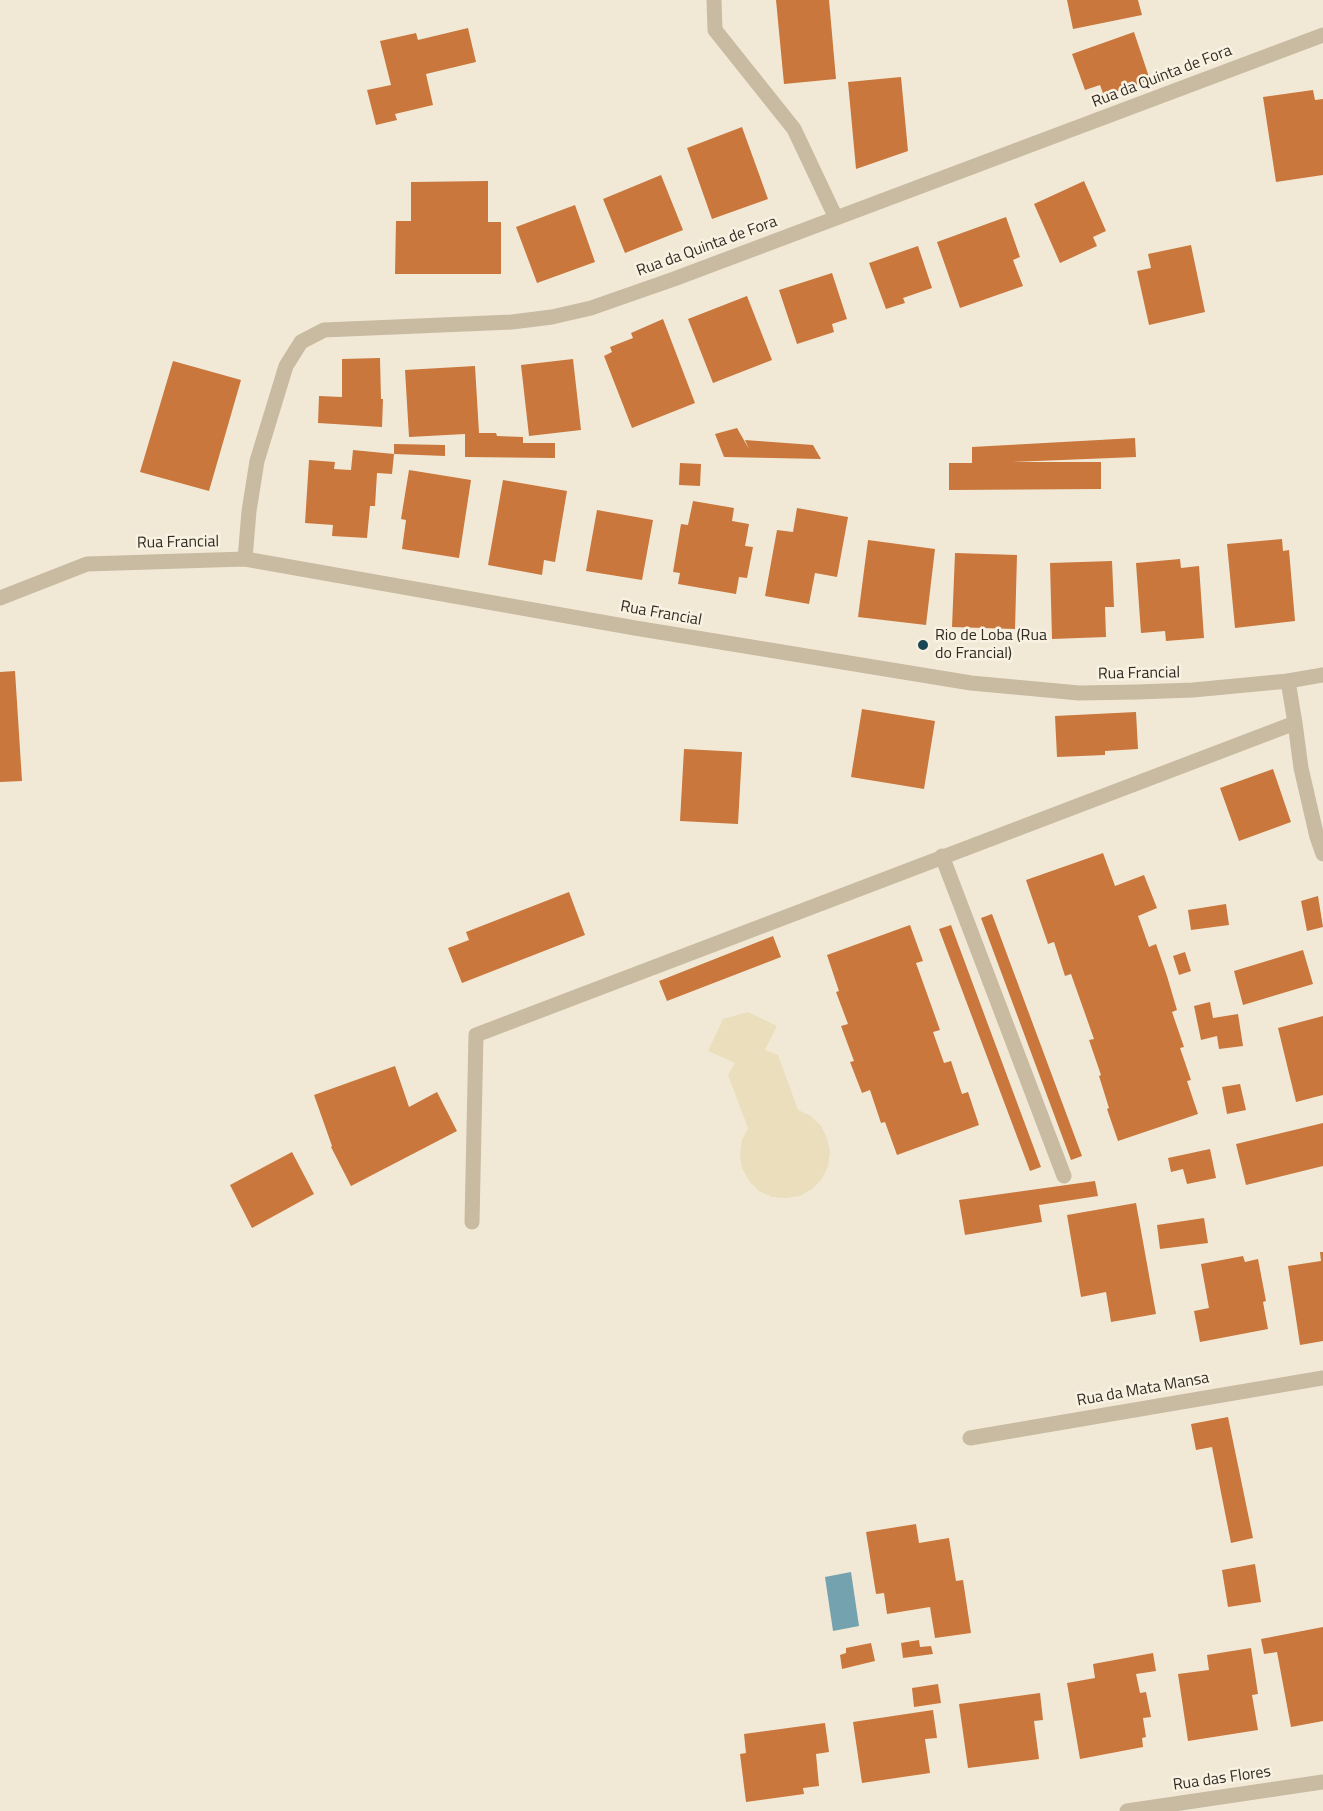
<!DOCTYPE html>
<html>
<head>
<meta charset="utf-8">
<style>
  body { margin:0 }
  canvas { display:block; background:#f1e9d6 }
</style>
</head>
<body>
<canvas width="1323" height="1811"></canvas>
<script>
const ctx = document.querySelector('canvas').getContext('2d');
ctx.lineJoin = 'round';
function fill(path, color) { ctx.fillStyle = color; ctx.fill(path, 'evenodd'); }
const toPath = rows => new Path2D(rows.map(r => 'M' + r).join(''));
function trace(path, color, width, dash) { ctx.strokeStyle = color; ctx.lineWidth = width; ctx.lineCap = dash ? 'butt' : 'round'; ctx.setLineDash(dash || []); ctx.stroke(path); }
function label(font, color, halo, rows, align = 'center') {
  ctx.font = font + ' "Titillium Web",sans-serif'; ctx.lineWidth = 5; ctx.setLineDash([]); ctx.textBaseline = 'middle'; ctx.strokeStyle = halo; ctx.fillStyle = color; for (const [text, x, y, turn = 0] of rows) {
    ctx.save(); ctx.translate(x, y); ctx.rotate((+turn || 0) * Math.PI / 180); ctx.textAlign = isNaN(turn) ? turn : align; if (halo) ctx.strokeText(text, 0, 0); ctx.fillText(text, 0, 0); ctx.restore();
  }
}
const plaza = toPath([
  [748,1012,777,1026,765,1050,778,1055,798,1110,811,1116,821,1126,827,1138,830,1152,828,1166,822,1179,812,1189,800,1196,786,1198,772,1197,759,1191,749,1181,742,1168,740,1155,742,1140,748,1128,728,1075,735,1063,708,1051,723,1019]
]);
const water = toPath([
  [851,1572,859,1626,833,1631,825,1577]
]);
const building = toPath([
  [776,0,829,0,836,79,784,84],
  [1067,0,1138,0,1142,15,1073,29],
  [468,28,476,62,426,74,433,105,395,114,397,120,376,125,367,90,391,85,380,41,416,33,418,40],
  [1134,32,1150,80,1104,96,1100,85,1085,90,1072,54],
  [901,77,908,151,856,169,848,82],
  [1313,90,1315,100,1323,99,1323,175,1276,182,1263,97],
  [742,127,768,199,712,219,687,148],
  [661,175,683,230,625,253,603,199],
  [488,181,488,222,501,222,501,274,395,274,396,221,411,221,411,182],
  [1084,181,1106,231,1093,237,1097,246,1060,263,1034,204],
  [575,205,595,262,537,283,516,227],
  [1006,217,1020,257,1013,260,1023,286,960,308,937,242],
  [1191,245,1205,312,1149,325,1137,271,1151,268,1148,254],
  [918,246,932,288,903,298,905,303,886,309,869,263],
  [832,273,847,319,832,324,834,332,797,344,779,290],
  [747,296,772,360,713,383,688,319],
  [663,319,695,403,632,428,604,356,612,352,610,347,633,338,631,333],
  [380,358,381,399,383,399,382,427,318,423,319,396,342,397,342,359],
  [573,359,581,430,529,436,521,365],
  [173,361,241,380,209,491,140,472],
  [475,366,479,433,496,433,497,436,523,437,523,443,555,443,555,458,465,457,465,434,409,437,405,370],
  [737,428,749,449,745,440,813,445,821,459,724,457,715,434],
  [1135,438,1136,457,1012,462,1101,462,1101,489,949,490,949,463,972,463,972,447],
  [394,444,445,445,445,456,394,454],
  [353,450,394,454,392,474,377,473,375,506,370,506,367,538,332,536,333,525,305,523,309,460,335,462,334,469,351,470],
  [680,463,701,464,700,486,679,485],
  [409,470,471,480,459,558,402,549,406,520,401,519],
  [503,480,567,491,555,562,544,560,542,575,488,565],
  [693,501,734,508,732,521,749,524,745,546,753,547,747,578,739,577,736,594,678,584,680,573,673,572,681,524,688,525],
  [797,508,848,517,837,577,815,573,809,604,765,596,777,530,793,532],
  [597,510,653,520,642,580,586,571],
  [1282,539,1283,551,1289,550,1295,621,1235,628,1227,544],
  [868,540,935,549,926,625,858,617],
  [955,553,1017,555,1015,629,952,627],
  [1180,559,1181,568,1199,566,1204,638,1166,641,1165,631,1141,633,1136,563],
  [1112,561,1114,607,1105,607,1106,637,1052,639,1050,563],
  [15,671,22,781,0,782,0,672],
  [862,709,935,721,924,789,851,777],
  [1136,712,1138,749,1105,751,1105,755,1057,757,1055,716],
  [684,749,742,752,738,824,680,821],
  [1273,769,1291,822,1239,841,1220,788],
  [1103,853,1115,886,1144,875,1157,908,1138,916,1149,947,1156,944,1167,976,1177,1010,1172,1012,1184,1047,1180,1048,1191,1080,1187,1081,1198,1114,1118,1141,1107,1109,1109,1108,1099,1076,1101,1075,1089,1040,1094,1039,1071,974,1065,976,1054,942,1048,944,1026,880],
  [569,892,585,935,462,983,448,948,469,940,466,932],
  [1318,896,1323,927,1307,931,1301,901],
  [1226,904,1229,925,1191,930,1188,910],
  [992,914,1082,1156,1071,1160,981,918],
  [910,925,923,961,916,963,940,1030,933,1032,944,1063,951,1061,962,1094,968,1092,979,1125,897,1155,885,1122,881,1123,870,1090,862,1093,850,1062,854,1061,841,1026,848,1024,836,992,839,991,827,955],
  [951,925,1041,1167,1030,1171,939,929],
  [773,936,781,957,667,1001,659,981],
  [1303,950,1313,984,1243,1005,1234,971],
  [1185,952,1191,971,1179,975,1173,956],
  [1210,1002,1213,1018,1238,1014,1243,1046,1219,1049,1217,1036,1201,1040,1194,1006],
  [1323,1016,1323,1095,1296,1102,1278,1028],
  [395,1066,409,1107,437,1092,457,1131,351,1186,331,1147,332,1146,314,1095],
  [1240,1084,1246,1110,1227,1114,1222,1087],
  [1323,1123,1323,1166,1246,1185,1236,1144],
  [1210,1149,1216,1178,1187,1184,1183,1169,1171,1172,1168,1158],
  [292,1152,314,1194,252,1228,230,1185],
  [1095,1181,1098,1196,1039,1205,1042,1222,965,1235,959,1200],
  [1136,1203,1156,1314,1111,1322,1106,1292,1081,1297,1067,1215],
  [1204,1218,1208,1243,1160,1249,1157,1225],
  [1320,1252,1323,1252,1323,1341,1300,1345,1288,1266,1321,1261],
  [1243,1256,1245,1262,1258,1259,1266,1301,1263,1302,1268,1329,1200,1342,1194,1311,1209,1308,1201,1264],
  [1228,1417,1253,1538,1231,1543,1212,1447,1196,1450,1191,1424],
  [916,1524,919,1543,949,1538,956,1581,963,1580,971,1633,935,1638,930,1607,887,1614,884,1593,876,1594,866,1532],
  [1255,1564,1261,1602,1228,1607,1222,1570],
  [1323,1627,1323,1721,1291,1727,1277,1652,1264,1654,1261,1639],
  [919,1640,920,1647,931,1646,933,1654,903,1658,901,1643],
  [871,1643,875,1661,842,1669,840,1655,846,1653,846,1648],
  [1251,1648,1258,1694,1252,1695,1258,1730,1188,1741,1178,1674,1209,1670,1207,1655],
  [1153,1653,1156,1671,1136,1674,1140,1693,1146,1692,1151,1717,1143,1718,1146,1737,1142,1738,1143,1747,1080,1759,1067,1683,1095,1678,1093,1664],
  [938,1684,941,1703,914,1707,912,1688],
  [1040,1693,1043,1720,1034,1721,1039,1759,968,1768,959,1704],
  [933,1710,937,1738,925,1739,930,1773,862,1783,853,1722],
  [825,1723,829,1752,816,1754,819,1786,803,1788,804,1794,746,1802,740,1754,746,1753,744,1734]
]);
const minor = toPath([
  [714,0,715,30,794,129,836,218],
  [245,559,249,511,257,461,286,366,301,342,324,330,512,322,552,317,591,308,674,279,1323,35],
  [1295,723,1301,768,1317,837,1323,854],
  [942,856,1064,1176],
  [472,1222,476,1035,1295,723,1288,681],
  [970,1438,1323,1378],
  [1127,1811,1323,1782]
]);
const tertiary = toPath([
  [0,598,87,564,245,559,635,628,971,683,1079,693,1137,692,1193,690,1288,681,1323,675]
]);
const markers = [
  [923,645,6,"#1a4755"]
];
const streetNames = [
  ["Rua da Quinta de Fora",1162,77,-21],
  ["Rua da Quinta de Fora",707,247,-20],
  ["Rua Francial",178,543,-1],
  ["Rua Francial",661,614,10],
  ["Rua Francial",1139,674,-1],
  ["Rua da Mata Mansa",1143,1390,-10],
  ["Rua das Flores",1222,1779,-8]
];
const poiNames = [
  ["Rio de Loba (Rua",935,636],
  ["do Francial)",935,654]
];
fill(plaza, '#eadebc');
fill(water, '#74a2af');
fill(building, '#c9773c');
trace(minor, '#c9bba2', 15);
trace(tertiary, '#c9bba2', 15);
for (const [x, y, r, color] of markers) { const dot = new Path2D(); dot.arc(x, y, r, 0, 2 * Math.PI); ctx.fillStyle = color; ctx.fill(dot); trace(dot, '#f9f2e2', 2); }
label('16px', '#332c25', '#f9f2e2', streetNames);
label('16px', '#332c25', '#f9f2e2', poiNames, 'left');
</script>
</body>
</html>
